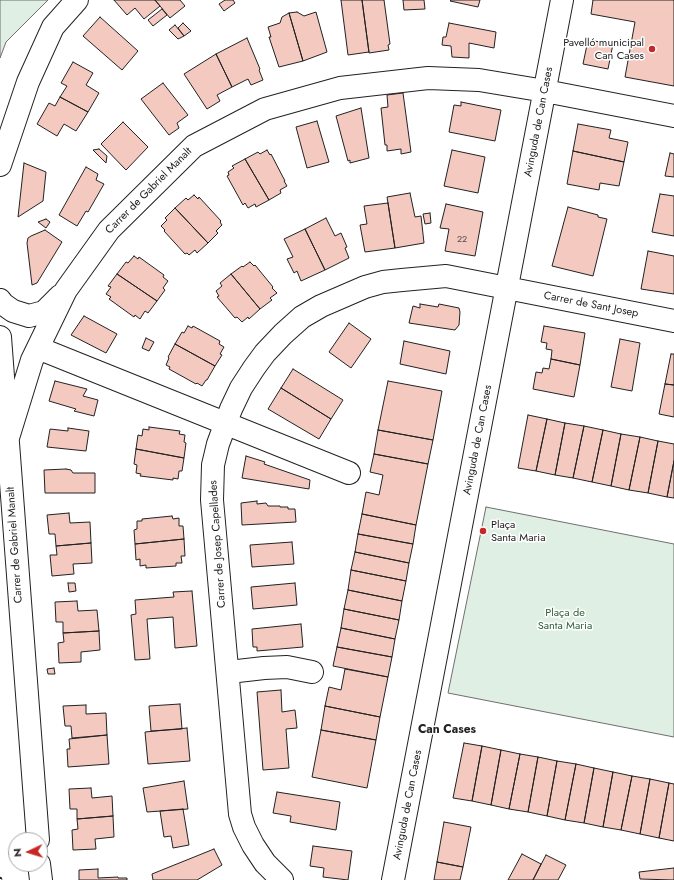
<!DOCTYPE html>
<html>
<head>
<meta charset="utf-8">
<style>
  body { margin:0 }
  #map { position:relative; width:674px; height:880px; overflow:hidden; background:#fff; font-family:Jost,sans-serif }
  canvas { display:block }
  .north { position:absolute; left:8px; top:832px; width:40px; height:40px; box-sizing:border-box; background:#fff; border:1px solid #a7a7a7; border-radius:50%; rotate:266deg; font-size:11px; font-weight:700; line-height:16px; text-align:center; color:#222 }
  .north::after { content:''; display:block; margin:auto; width:14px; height:18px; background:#c62828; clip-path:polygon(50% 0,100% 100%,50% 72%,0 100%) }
</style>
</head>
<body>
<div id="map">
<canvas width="674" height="880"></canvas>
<div class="north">N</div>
</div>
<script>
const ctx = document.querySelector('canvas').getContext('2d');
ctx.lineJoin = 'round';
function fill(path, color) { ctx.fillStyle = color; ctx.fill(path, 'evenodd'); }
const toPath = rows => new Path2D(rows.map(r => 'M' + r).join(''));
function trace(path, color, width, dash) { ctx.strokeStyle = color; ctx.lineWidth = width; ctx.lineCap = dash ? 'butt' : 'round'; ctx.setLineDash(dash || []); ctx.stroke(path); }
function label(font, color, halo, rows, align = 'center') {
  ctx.font = font + ' Jost,sans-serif'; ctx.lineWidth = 3; ctx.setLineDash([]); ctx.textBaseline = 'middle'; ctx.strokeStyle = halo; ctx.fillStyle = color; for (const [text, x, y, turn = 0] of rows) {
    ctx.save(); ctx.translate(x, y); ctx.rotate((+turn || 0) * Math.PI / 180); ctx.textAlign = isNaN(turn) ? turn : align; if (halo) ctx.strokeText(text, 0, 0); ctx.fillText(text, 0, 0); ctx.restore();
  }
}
const green = toPath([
  [0,0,48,0,6,42,0,58,0,0],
  [486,507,674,544,674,737,448,693,486,507]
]);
const building = toPath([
  [114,0,155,0,160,6,144,19,135,8,127,15,114,0],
  [155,0,180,0,185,6,170,18,155,0],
  [225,0,233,0,235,3,224,11,219,4,225,0],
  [341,0,362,0,369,52,348,55,341,0],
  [362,0,384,0,390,44,388,45,389,50,369,53,362,0],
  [403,0,424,0,425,9,404,10,403,0],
  [451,0,480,0,478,7,450,1,451,0],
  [593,0,674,0,674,86,625,77,635,22,591,14,593,0],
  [162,9,167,15,153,26,148,20,162,9],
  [297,12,304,16,316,12,327,52,303,61,289,13,297,12],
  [289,13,303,61,279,67,269,37,271,37,268,27,280,23,282,17,289,13],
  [100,17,138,51,122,70,83,36,100,17],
  [183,23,191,31,184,36,178,28,183,23],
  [449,23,496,32,494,48,469,43,469,58,452,57,451,46,442,45,443,37,446,37,449,23],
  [175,25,184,36,178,39,169,30,175,25],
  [247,38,260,69,259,70,263,80,251,85,248,79,232,87,216,54,247,38],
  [588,40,613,44,608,69,583,64,588,40],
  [216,54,232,87,217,95,220,101,207,109,184,74,216,54],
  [73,62,93,73,86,85,99,93,88,112,60,97,67,86,61,83,73,62],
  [163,83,188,115,177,123,179,128,169,135,141,99,163,83],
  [403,93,411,152,401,154,401,149,387,151,387,145,385,145,381,108,388,107,387,95,403,93],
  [60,97,88,112,76,131,64,124,57,136,37,124,49,103,55,106,60,97],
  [461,102,501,110,495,141,449,132,454,105,461,106,461,102],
  [361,108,369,158,350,163,350,160,348,161,336,116,361,108],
  [317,121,329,162,307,168,296,127,317,121],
  [123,122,148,147,126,170,101,144,123,122],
  [578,124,611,130,609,138,628,142,624,162,573,151,578,124],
  [99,149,107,156,106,163,93,150,99,149],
  [267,150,270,155,271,154,285,181,284,181,287,186,280,190,281,193,269,200,245,159,258,152,260,154,267,150],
  [452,150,485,157,478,193,444,186,452,150],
  [573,151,624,162,619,186,600,183,599,190,567,184,573,151],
  [670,153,674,154,674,177,665,176,670,153],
  [245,159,269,200,256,207,255,204,248,208,245,203,243,205,227,176,229,175,228,172,234,168,232,166,245,159],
  [24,163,46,172,43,201,18,217,24,163],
  [86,167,98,174,96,180,104,184,88,212,86,211,77,226,59,215,86,167],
  [410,193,415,217,421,216,424,243,395,248,387,197,410,193],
  [660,194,674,196,674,236,652,232,660,194],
  [194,195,198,199,199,197,221,221,220,222,222,225,216,231,218,233,208,243,175,208,186,198,188,200,194,195],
  [388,203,395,248,365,252,360,225,367,224,364,206,388,203],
  [446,204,483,212,475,256,445,251,449,229,440,228,446,204],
  [568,207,598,215,598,217,607,219,593,276,552,266,568,207],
  [175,208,208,243,197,253,195,250,189,255,187,253,185,254,164,231,165,230,161,226,167,220,165,218,175,208],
  [430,213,431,223,425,224,423,214,430,213],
  [326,218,335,236,341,233,347,247,345,248,349,258,325,270,305,229,326,218],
  [46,219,50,222,46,228,38,222,46,219],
  [305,229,325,270,301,281,297,271,294,273,287,259,293,257,284,239,305,229],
  [45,230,62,242,37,283,32,285,27,243,28,238,31,236,45,230],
  [648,251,674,256,674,294,641,289,648,251],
  [134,256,138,259,139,257,164,275,163,277,168,281,163,288,165,290,157,301,117,274,126,262,128,263,134,256],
  [250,262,254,266,255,265,273,287,272,288,277,293,270,298,272,300,260,309,231,274,242,266,243,267,250,262],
  [117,274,157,301,148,313,145,311,140,319,135,315,134,317,109,299,111,297,106,294,111,287,108,286,117,274],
  [231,274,260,309,249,319,248,317,242,322,237,317,235,318,217,297,219,296,216,291,222,286,220,283,231,274],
  [420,304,438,307,439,304,459,308,460,312,459,325,455,330,409,323,413,306,420,308,420,304],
  [84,316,117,334,106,353,71,335,84,316],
  [349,323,371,339,351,368,329,352,349,323],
  [188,326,192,328,193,326,220,341,219,344,224,347,220,354,222,355,215,366,175,344,182,332,184,333,188,326],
  [544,326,585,333,580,365,551,359,552,350,546,349,547,343,541,342,544,326],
  [146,338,154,342,149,351,142,348,146,338],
  [620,339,640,343,632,391,611,387,620,339],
  [404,341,450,351,446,374,400,364,404,341],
  [175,344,215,366,207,380,206,380,202,386,197,383,196,384,169,369,170,367,166,365,169,358,168,357,175,344],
  [671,354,674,354,674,385,665,384,671,354],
  [551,359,580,365,574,397,533,389,536,372,542,373,543,368,549,369,551,359],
  [293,369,343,400,331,419,281,388,293,369],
  [55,381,87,389,83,396,98,400,94,416,74,411,76,409,49,401,55,381],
  [388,381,442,391,433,440,378,430,388,381],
  [665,384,674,385,674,417,659,414,665,384],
  [281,388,331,419,319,439,268,409,281,388],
  [528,415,547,419,536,471,518,468,528,415],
  [547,419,565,423,555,475,536,471,547,419],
  [565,423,584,426,573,478,555,475,565,423],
  [584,426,603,430,592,482,573,478,584,426],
  [149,427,180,431,179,434,185,435,184,442,186,443,184,458,136,449,138,435,142,436,143,429,149,430,149,427],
  [68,428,89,431,86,451,47,447,50,429,68,431,68,428],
  [378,430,433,440,428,464,374,454,378,430],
  [603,430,621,434,611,486,592,482,603,430],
  [621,434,640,437,629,490,611,486,621,434],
  [640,437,658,441,648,493,629,490,640,437],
  [658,441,674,444,674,461,667,497,648,493,658,441],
  [136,449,184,458,182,471,179,471,178,479,173,478,173,480,140,476,141,474,136,473,137,465,134,464,136,449],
  [374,454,428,464,416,525,362,514,366,492,379,495,383,475,370,472,374,454],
  [246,456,265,462,264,464,310,480,309,489,242,478,246,456],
  [674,461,674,498,667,497,674,461],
  [66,469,71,470,73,473,95,473,95,493,45,493,44,470,66,469],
  [257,501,257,504,266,503,268,506,280,506,280,507,288,507,288,509,295,509,296,522,242,525,241,503,257,501],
  [69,513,70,523,90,522,91,543,56,546,55,534,49,534,47,515,69,513],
  [362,514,416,525,413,544,358,534,362,514],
  [172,516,173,519,179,518,179,526,183,526,184,539,135,544,134,530,137,529,137,521,142,521,142,519,172,516],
  [358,534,413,544,409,563,355,552,358,534],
  [184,539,185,556,181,556,182,563,176,563,176,566,146,568,146,565,140,566,140,559,136,560,135,544,184,539],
  [292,542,294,564,252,567,250,545,292,542],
  [91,543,92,563,73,564,74,574,52,576,50,555,57,555,56,546,91,543],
  [355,552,409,563,406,581,351,570,355,552],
  [351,570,406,581,402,601,348,590,351,570],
  [68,583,75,583,76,591,69,592,68,583],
  [295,583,297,605,253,609,251,587,295,583],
  [348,590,402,601,399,620,344,609,348,590],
  [192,591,197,646,175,648,173,617,147,619,150,659,135,660,131,615,136,614,135,600,174,597,173,592,192,591],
  [77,601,78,611,97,610,99,631,63,633,63,622,56,622,55,602,77,601],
  [344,609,399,620,395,639,341,628,344,609],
  [301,624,303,647,257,651,257,647,253,647,252,629,301,624],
  [341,628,395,639,392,657,337,647,341,628],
  [99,631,100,650,81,652,81,662,59,663,58,643,64,642,63,633,99,631],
  [337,647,392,657,388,677,333,666,337,647],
  [54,668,55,674,48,674,47,669,54,668],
  [345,669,388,677,380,717,325,706,329,687,341,690,345,669],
  [281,690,282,712,295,710,297,728,286,729,289,768,263,770,257,692,281,690],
  [180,704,182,729,151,731,149,706,180,704],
  [86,705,86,714,106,713,107,735,72,738,71,726,65,726,63,706,86,705],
  [325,706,380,717,376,740,321,730,325,706],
  [187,728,190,761,148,764,145,732,187,728],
  [321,730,376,740,367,788,312,777,321,730],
  [107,735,109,764,68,767,67,749,70,749,69,739,107,735],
  [464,743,482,746,472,801,453,798,464,743],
  [482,746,501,750,491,805,472,801,482,746],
  [501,750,520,754,509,809,491,805,501,750],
  [520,754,538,757,528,812,509,809,520,754],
  [538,757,557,761,547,816,528,812,538,757],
  [557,761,576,764,565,820,547,816,557,761],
  [576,764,594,768,584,823,565,820,576,764],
  [594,768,613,772,603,827,584,823,594,768],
  [613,772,632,776,621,830,603,827,613,772],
  [632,776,650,779,640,834,621,830,632,776],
  [650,779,669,783,659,838,640,834,650,779],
  [184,781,188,809,147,812,143,788,184,781],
  [669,783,674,784,674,841,659,838,669,783],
  [91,788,92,798,112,796,113,816,77,819,77,809,70,809,69,789,91,788],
  [277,792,340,802,336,830,290,822,291,816,273,813,277,792],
  [183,809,189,845,173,848,171,836,164,837,160,811,183,809],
  [113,816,114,837,95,839,96,849,73,850,72,830,78,829,77,819,113,816],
  [444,822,471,827,463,867,437,862,444,822],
  [313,846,352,851,348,880,323,877,324,868,310,866,313,846],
  [214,849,222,865,197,880,153,880,152,874,214,849],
  [522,854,541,864,533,880,508,880,522,854],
  [546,855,566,865,558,880,533,880,546,855],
  [437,862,463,867,460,880,434,880,437,862],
  [674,868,674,880,640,879,639,872,674,868],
  [98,869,98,878,118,877,118,878,127,878,127,880,79,880,79,870,98,869]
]);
const minor = toPath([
  [0,165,28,82,53,27,77,0],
  [0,300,3,304,13,311,29,316,44,312,60,296],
  [0,337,38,840],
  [38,348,349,473],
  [7,441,32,360,66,290,109,230,194,146,265,109,340,88,428,78,479,80,545,91,674,116],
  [229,672,264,668,287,667,312,672],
  [39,864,41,880],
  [282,880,265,863,253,845,244,827,240,814,212,500,213,465,218,444,231,409,241,388,254,368,265,353,283,334,302,317,321,306,365,287,383,282,402,280,446,276,674,321],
  [393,880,562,0]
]);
const rail = toPath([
  [0,879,0,880]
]);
const markers = [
  [652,49,4,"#c62828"],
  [483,531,4,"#c62828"]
];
const numberNames = [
  ["22",462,240]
];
const poiNames = [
  ["Pavelló municipal",644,43],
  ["Can Cases",644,56],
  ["Plaça",491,525,"left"],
  ["Santa Maria",491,538,"left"]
];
const streetNames = [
  ["Avinguda de Can Cases",539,122,-79],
  ["Carrer de Gabriel Manalt",149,191,-45],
  ["Carrer de Sant Josep",591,305,11],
  ["Avinguda de Can Cases",478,440,-79],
  ["Carrer de Josep Capellades",218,544,-94],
  ["Carrer de Gabriel Manalt",15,545,-94],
  ["Avinguda de Can Cases",408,805,-79]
];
const parkNames = [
  ["Plaça de",565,613],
  ["Santa Maria",565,626]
];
const neighbourhoodNames = [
  ["Can Cases",447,730]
];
fill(green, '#e0efe3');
trace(green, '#6f6f6f', 1);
fill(building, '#f3c9c0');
trace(building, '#222', 1);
trace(minor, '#222', 24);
trace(minor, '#fff', 22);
trace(rail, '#222', 4.5);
trace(rail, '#fff', 3, [9]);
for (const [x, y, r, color] of markers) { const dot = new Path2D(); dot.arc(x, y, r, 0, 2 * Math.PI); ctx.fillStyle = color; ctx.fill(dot); trace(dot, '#fff', 1.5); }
label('9px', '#564c4a', null, numberNames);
label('11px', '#222', '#fff', poiNames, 'right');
label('11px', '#222', '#fff', streetNames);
label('11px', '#2f5e38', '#fff', parkNames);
label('bold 12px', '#222', '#fff', neighbourhoodNames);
</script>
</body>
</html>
